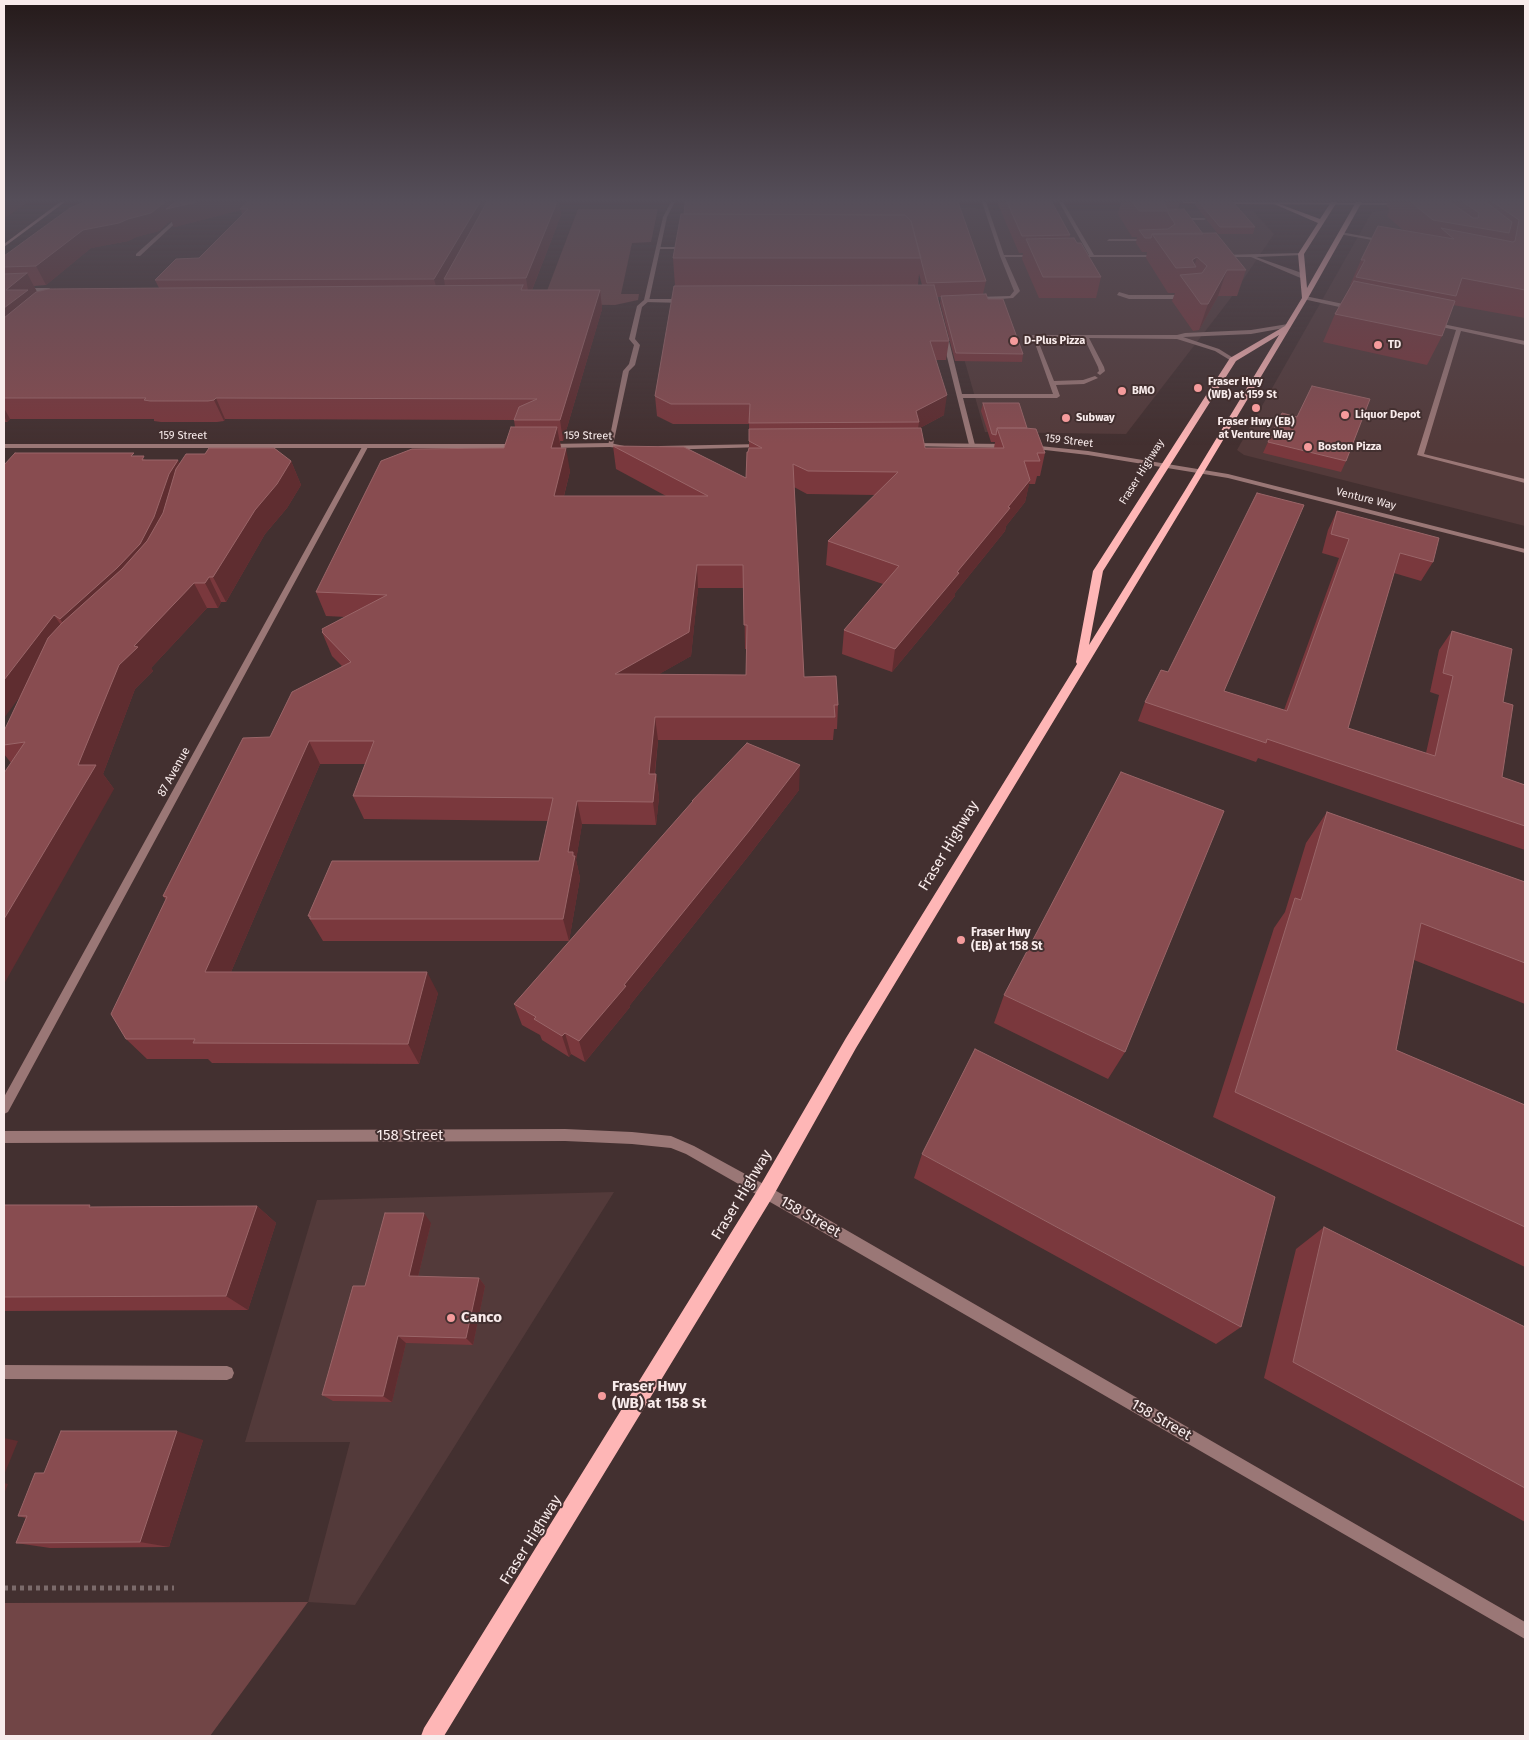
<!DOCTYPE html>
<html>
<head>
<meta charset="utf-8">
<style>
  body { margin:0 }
  #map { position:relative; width:1529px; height:1740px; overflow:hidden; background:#433030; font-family:"Fira Sans",sans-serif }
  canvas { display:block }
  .frame { position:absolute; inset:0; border:5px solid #f8ebeb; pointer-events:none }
</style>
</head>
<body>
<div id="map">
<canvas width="1529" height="1740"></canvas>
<div class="frame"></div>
</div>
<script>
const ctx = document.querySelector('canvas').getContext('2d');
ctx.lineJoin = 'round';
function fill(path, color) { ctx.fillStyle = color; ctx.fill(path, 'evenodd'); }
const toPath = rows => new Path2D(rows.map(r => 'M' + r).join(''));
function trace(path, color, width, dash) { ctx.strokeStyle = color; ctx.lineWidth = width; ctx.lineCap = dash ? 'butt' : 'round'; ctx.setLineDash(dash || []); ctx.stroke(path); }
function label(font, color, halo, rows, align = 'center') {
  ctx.font = font + ' "Fira Sans",sans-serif'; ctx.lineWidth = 4; ctx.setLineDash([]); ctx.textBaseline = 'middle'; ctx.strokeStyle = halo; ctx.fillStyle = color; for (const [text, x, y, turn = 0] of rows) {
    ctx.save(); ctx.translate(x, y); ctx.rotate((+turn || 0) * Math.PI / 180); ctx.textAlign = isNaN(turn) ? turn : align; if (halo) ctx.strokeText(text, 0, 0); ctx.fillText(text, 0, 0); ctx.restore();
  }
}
const built = toPath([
  [914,207,974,208,1006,211,1253,211,1274,234,1230,299,1126,434,985,432,949,306,938,299],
  [1394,209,1525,209,1525,526,1244,455,1237,450,1372,212],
  [614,1192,355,1605,308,1602,350,1442,245,1442,317,1200]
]);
const green = toPath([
  [578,209,658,209,651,242,632,243,621,294,639,294,638,300,615,305,542,304],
  [308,1602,210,1736,4,1736,4,1603]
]);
const path = toPath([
  [4,1588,174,1588]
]);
const service = toPath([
  [194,202,198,202,140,256,136,256,136,254,194,202],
  [982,202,986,202,1004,255,1036,255,1038,256,1036,257,1005,257,1020,291,1013,298,976,301,973,299,976,297,1010,296,1014,291,1000,256,982,202],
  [1059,202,1063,202,1094,255,1159,255,1161,256,1159,257,1074,257,1076,255,1089,255,1059,202],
  [1180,218,1204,218,1206,219,1204,220,1178,220,1180,218],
  [1341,232,1383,240,1385,241,1383,242,1339,234,1341,232],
  [1109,239,1151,239,1153,240,1151,241,1107,241,1109,239],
  [658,247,689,247,691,248,689,249,656,249,658,247],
  [1301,253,1303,255,1256,257,1299,272,1306,277,1303,279,1251,257,1221,257,1219,256,1221,255,1301,253],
  [50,288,48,291,4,291,4,288,50,288],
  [1119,292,1129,295,1187,295,1190,297,1187,299,1129,299,1117,295,1119,292],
  [1305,296,1353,306,1356,308,1353,310,1303,299,1305,296],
  [646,299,684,299,687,301,684,303,644,302,644,300,646,299],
  [1433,322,1525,341,1525,345,1461,331,1424,454,1525,479,1525,483,1417,455,1456,330,1431,325,1430,324,1433,322],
  [1288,324,1291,326,1290,327,1251,334,1183,337,1219,349,1235,359,1235,361,1233,362,1215,351,1177,339,1089,338,1104,367,1105,371,1100,375,1097,373,1099,371,1098,367,1084,338,1037,338,1054,381,1083,380,1095,376,1098,378,1084,384,1056,385,1060,396,1057,398,963,398,975,445,972,447,969,445,942,337,945,335,948,337,962,394,1053,394,1032,335,1177,335,1185,333,1251,330,1288,324],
  [4,1365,227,1366,232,1368,234,1373,232,1378,227,1380,4,1379,4,1365]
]);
const minor = toPath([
  [671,202,675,202,667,217,649,301,642,307,635,339,640,345,635,365,629,371,613,445,608,446,623,371,629,364,634,345,629,339,637,306,644,300,663,217,671,202],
  [365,445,368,447,8,1112,4,1114,4,1097,362,447,365,445],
  [565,1129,632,1132,671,1136,694,1146,822,1216,1525,1622,1525,1639,812,1226,686,1154,671,1148,632,1144,565,1141,4,1143,4,1131,565,1129]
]);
const tertiary = toPath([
  [610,443,629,447,626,449,610,447,548,448,545,446,548,444,610,443],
  [910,443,1006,444,1009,446,1006,448,908,446,908,444,910,443],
  [4,444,519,444,522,446,519,448,4,448,4,444],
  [761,444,764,446,763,447,660,450,657,448,660,446,761,444],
  [1030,445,1088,451,1228,474,1525,549,1525,553,1228,478,1088,455,1028,448,1027,447,1030,445]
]);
const secondary = toPath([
  [60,202,65,202,4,247,4,244,60,202],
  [1182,202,1209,202,1210,203,1208,204,1184,203,1182,202],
  [1221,202,1400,203,1402,204,1400,205,1222,204,1220,203,1221,202]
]);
const primary = toPath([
  [1274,202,1320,219,1331,202,1337,202,1304,254,1307,288,1356,202,1362,202,1308,298,1192,492,856,1048,772,1198,444,1736,421,1736,424,1728,760,1186,846,1038,1077,664,1076,662,1093,571,1230,358,1285,326,1302,298,1298,254,1318,223,1274,204,1274,202],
  [1279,335,1184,492,1089,645,1103,571,1236,361,1279,335]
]);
const wall = toPath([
  [84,202,559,202,561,215,532,290,600,290,602,309,563,441,560,441,561,448,570,471,564,496,666,496,616,469,613,446,746,478,749,448,749,424,673,424,657,416,655,396,675,286,673,258,958,202,986,281,983,294,988,299,1023,354,1022,362,955,361,940,303,941,297,937,297,949,341,946,360,936,360,944,415,920,428,925,448,994,448,995,442,991,442,981,411,983,403,1027,428,1045,453,1040,476,1037,476,1035,484,1029,484,1025,502,1006,526,1005,531,955,593,955,596,892,672,842,654,844,630,883,584,826,565,828,541,875,495,807,494,794,487,804,677,838,705,837,729,834,729,833,740,658,740,655,774,656,774,659,797,656,825,582,824,576,860,580,878,569,941,323,941,308,916,539,861,548,821,364,819,353,796,365,764,320,764,231,972,438,993,419,1064,212,1063,208,1059,147,1059,126,1039,166,900,163,896,270,737,342,666,332,656,322,632,323,632,322,629,346,617,326,616,316,592,504,448,515,427,514,420,225,419,224,421,217,422,161,422,154,421,154,419,10,419,7,422,4,422,4,256],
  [241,210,242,215,199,258,155,280,159,288,37,292,34,286,46,285,91,248,128,241,136,237,159,231,171,220,174,227],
  [919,274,922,285,918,285],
  [698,588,744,588,745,649,746,649,746,675,659,674,691,656],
  [997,202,1052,202,1070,235,1069,239,1077,243,1101,277,1096,298,1039,298,1022,259,1023,253,1019,253],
  [1121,202,1180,202,1178,210,1203,234,1246,270,1237,296,1218,296,1199,330,1193,331,1172,301,1175,293,1168,293,1146,258,1147,252,1142,252,1136,243,1137,237,1132,237,1118,214],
  [1196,202,1233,202,1255,227,1253,234,1218,234,1195,205],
  [1388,202,1525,202,1525,318,1453,305,1442,336,1427,365,1323,342,1335,314,1351,285,1350,285,1361,260,1403,230,1387,216,1390,209,1386,206],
  [1268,442,1346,461,1341,472,1263,453],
  [136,456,146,460,180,463,291,461,301,485,287,508,265,534,226,602,221,602,218,608,207,608,151,668,153,671,135,689,103,774,114,789,11,763,4,754,4,731,21,695,4,465],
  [1337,511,1433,562,1421,581,1394,573,1348,728,1426,753,1439,695,1430,692,1439,650,1452,631,1503,702,1502,777,1525,785,1525,850,1258,758,1256,762,1138,721,1145,702,1224,691,1284,710,1339,558,1322,553,1328,530],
  [799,790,750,854,630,1005,630,1007,585,1062,571,1054,569,1057,542,1040,540,1035,522,1025,514,1004,692,803,692,801],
  [1327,812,1525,882,1525,1004,1414,960,1396,1050,1525,1105,1525,1267,1213,1117,1274,928,1285,912,1306,843],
  [1004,995,1125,1052,1108,1079,994,1023],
  [922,1154,1241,1327,1216,1344,914,1178],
  [4,1205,92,1207,257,1206,276,1223,248,1310,4,1311],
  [431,1223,418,1277,479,1278,485,1286,473,1345,406,1343,392,1402,333,1401,322,1395,365,1286],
  [1324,1227,1525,1327,1525,1522,1264,1378,1296,1249],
  [203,1440,169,1547,50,1548,16,1543,26,1518,18,1516,44,1473]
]);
const shadedWall = toPath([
  [4,202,28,202,4,219],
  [165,202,272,202,174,227,171,220,159,231,136,237,128,241,91,248,46,285,36,266,83,230],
  [480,202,502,202,444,279,445,286,439,298,434,279],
  [557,202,559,202,561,215,529,297,526,278],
  [1197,257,1194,267,1192,260],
  [1227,270,1218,296,1199,330,1208,304],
  [27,273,37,292,4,337,4,308,6,290],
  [600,290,602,309,563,441,560,420],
  [947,395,944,415,918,429,919,422,916,411],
  [216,398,225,419,224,421,214,400],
  [4,408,10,419,7,422,4,416],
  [557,427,561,449,551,448],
  [566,448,570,471,558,519,554,496],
  [178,460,187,477,164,535,73,638,60,619,169,474],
  [291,461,301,485,287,508,265,534,226,602,213,577,255,510],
  [1030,480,1025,502,1006,526,1005,531,955,593,955,596,892,672,895,649,957,572],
  [697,565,698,588,691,656,619,697,615,674],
  [209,577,221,602,218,608,205,583],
  [194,583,207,608,151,668,153,671,135,689,103,774,114,789,4,984,4,919,78,765,119,665,134,646],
  [54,615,67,634,4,718,4,680],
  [655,717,658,740,652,797,649,774],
  [309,741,320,764,222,993,205,972],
  [800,765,799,790,750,854,630,1005,630,1007,585,1062,579,1041],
  [656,774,659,797,656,825,653,802],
  [577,801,582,824,576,860,580,878,569,941,563,919,568,852],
  [427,972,438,993,419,1064,408,1044],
  [565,1033,571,1054,569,1057,562,1036],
  [257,1206,276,1223,248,1310,226,1296],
  [424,1213,431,1223,416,1285,409,1276],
  [479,1278,485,1286,473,1345,466,1338],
  [398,1336,406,1343,392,1402,383,1396],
  [177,1431,203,1440,169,1547,140,1542],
  [4,1438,18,1441,4,1475],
  [4,1483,8,1484,4,1494]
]);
const building = toPath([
  [84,202,165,202,151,213,128,219,119,223,83,230,36,266,4,267,4,256,70,208,84,202],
  [175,202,197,202,166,209,175,202],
  [248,202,480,202,434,279,155,280,176,259,199,258,248,209,240,209,248,202],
  [487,202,557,202,526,278,444,279,487,202],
  [685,202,958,202,986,281,927,283,911,221,905,215,684,214,685,202],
  [1007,202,1052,202,1070,235,1022,236,1007,202],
  [1132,202,1164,202,1168,211,1139,211,1132,202],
  [1199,202,1233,202,1255,227,1220,227,1199,202],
  [1411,202,1450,202,1473,218,1478,218,1479,213,1463,202,1486,202,1512,222,1509,233,1433,220,1411,202],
  [1493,202,1525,202,1525,290,1462,278,1456,296,1356,277,1365,260,1361,260,1378,226,1454,239,1441,228,1513,242,1515,241,1519,220,1493,202],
  [1184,209,1203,234,1152,234,1151,238,1145,238,1139,230,1168,229,1175,224,1168,213,1168,210,1184,209],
  [681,214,905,215,911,221,921,258,673,258,681,214],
  [1216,233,1246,270,1227,270,1208,304,1201,304,1180,275,1202,273,1207,266,1197,257,1192,260,1196,267,1176,268,1152,234,1216,233],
  [1074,238,1077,243,1081,243,1101,277,1043,277,1026,239,1074,238],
  [27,273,6,290,28,290,4,308,4,274,27,273],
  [1354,281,1455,301,1442,336,1335,314,1354,281],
  [523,285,521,290,600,290,560,420,514,420,519,407,537,399,216,398,214,400,208,401,150,401,144,400,146,398,4,398,4,318,36,292,48,289,523,285],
  [934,285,949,341,930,341,947,395,916,411,919,422,749,423,750,404,671,404,655,396,674,286,934,285],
  [986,294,988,299,1003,299,1023,354,956,353,941,296,986,294],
  [1312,386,1370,399,1346,461,1268,442,1282,413,1297,417,1312,386],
  [983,403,1019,403,1027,428,997,428,996,435,992,434,983,403],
  [511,427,557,427,551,448,566,448,554,496,708,496,613,446,684,447,746,478,747,452,748,452,749,448,762,448,749,441,749,429,921,428,925,448,1004,448,997,428,1025,428,1036,429,1045,453,1037,453,1040,461,1024,461,1030,480,1008,507,1010,508,957,572,959,573,895,649,844,630,899,566,828,541,898,472,808,471,793,464,804,677,836,676,838,705,834,705,835,717,655,717,649,774,656,774,653,802,577,801,568,852,573,852,573,856,575,856,563,919,310,919,310,916,308,916,332,861,539,861,553,798,353,796,374,741,309,741,205,972,427,972,408,1044,193,1043,195,1039,126,1039,111,1014,167,897,163,896,243,738,270,737,292,692,351,662,322,632,323,631,322,629,387,595,316,592,381,461,412,449,504,448,511,427],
  [697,565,743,565,744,625,747,625,746,675,615,674,689,632,697,565],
  [209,448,274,448,291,461,277,484,255,510,213,577,209,577,205,583,194,583,134,646,138,647,119,665,78,765,96,765,4,919,4,773,25,742,4,745,4,731,48,638,62,623,122,569,147,541,163,513,176,469,186,454,205,454,209,448],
  [15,453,134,453,131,456,144,456,142,460,178,460,169,474,154,517,140,544,117,568,60,619,54,615,4,680,4,465,15,453],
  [1257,493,1304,505,1224,691,1287,711,1349,539,1331,534,1337,511,1439,538,1433,562,1400,553,1348,728,1435,756,1453,676,1443,673,1452,631,1512,649,1503,702,1513,705,1502,777,1525,785,1525,826,1267,739,1266,743,1145,702,1161,670,1168,672,1257,493],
  [747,743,800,765,749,831,624,985,626,986,579,1041,565,1033,562,1036,534,1019,536,1017,514,1004,693,801,692,801,747,743],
  [1121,772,1224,811,1125,1052,1004,995,1121,772],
  [1327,812,1525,882,1525,963,1421,923,1396,1050,1525,1105,1525,1227,1235,1092,1295,898,1301,900,1327,812],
  [975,1049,1275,1197,1241,1327,922,1154,975,1049],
  [4,1205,90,1205,89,1207,257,1206,226,1296,4,1297,4,1205],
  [385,1213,424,1213,409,1276,479,1278,466,1338,398,1336,383,1396,322,1395,353,1286,365,1286,385,1213],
  [1324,1227,1525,1327,1525,1488,1293,1362,1324,1227],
  [61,1431,177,1431,140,1542,16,1543,27,1516,18,1516,35,1473,44,1473,61,1431]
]);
const markers = [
  [1014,341,5,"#f59b9c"],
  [1378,345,5,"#f59b9c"],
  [1198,388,5,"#f59b9c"],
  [1122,391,5,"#f59b9c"],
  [1256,408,5,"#f59b9c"],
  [1345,415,5,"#f59b9c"],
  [1066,418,5,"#f59b9c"],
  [1308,447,5,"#f59b9c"],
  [961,940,5,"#f59b9c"],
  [451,1318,5,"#f59b9c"],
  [602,1396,5,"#f59b9c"]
];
const farPoinames = [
  ["D-Plus Pizza",1024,341],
  ["TD",1388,345],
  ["Fraser Hwy",1208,382],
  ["(WB) at 159 St",1208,395],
  ["BMO",1132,391],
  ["Liquor Depot",1355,415],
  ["Subway",1076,418],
  ["Fraser Hwy (EB)",1256,422,"center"],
  ["at Venture Way",1256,435,"center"],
  ["Boston Pizza",1318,447]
];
const farStreetnames = [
  ["159 Street",183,436],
  ["159 Street",588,436,1],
  ["159 Street",1069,441,7],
  ["Fraser Highway",1142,472,-58],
  ["Venture Way",1366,499,14]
];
const streetNames = [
  ["87 Avenue",174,772,-61]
];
const poiNames = [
  ["Fraser Hwy",971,933],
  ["(EB) at 158 St",971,947]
];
const nearStreetnames = [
  ["Fraser Highway",949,846,-59],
  ["158 Street",410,1136],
  ["Fraser Highway",742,1195,-59],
  ["158 Street",810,1217,30],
  ["158 Street",1161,1420,30],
  ["Fraser Highway",531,1540,-58]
];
const nearPoinames = [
  ["Canco",461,1318],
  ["Fraser Hwy",612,1387],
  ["(WB) at 158 St",612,1404]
];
fill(built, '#533a3a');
fill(green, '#714546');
trace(path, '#7b6a6a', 5, [4, 4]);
fill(service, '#9a7776');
fill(minor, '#9a7776');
fill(tertiary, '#9a7776');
fill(secondary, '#d29a9a');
fill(primary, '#feb6b6');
fill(wall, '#7a383d');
fill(shadedWall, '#5f2d30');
fill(building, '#884c50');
trace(building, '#9a6568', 1);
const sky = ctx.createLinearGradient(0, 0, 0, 445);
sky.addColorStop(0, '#251a1a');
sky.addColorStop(0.45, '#554e59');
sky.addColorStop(1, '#554e5900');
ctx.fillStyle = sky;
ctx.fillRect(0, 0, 1529, 445);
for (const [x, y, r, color] of markers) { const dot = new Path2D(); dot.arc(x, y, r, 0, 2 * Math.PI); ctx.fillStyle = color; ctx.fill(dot); trace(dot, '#433030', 2); }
label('bold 11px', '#f8ebeb', '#433030', farPoinames, 'left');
label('11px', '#f8ebeb', '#433030', farStreetnames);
label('12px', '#f8ebeb', '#433030', streetNames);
label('bold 12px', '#f8ebeb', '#433030', poiNames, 'left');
label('15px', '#f8ebeb', '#433030', nearStreetnames);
label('bold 15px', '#f8ebeb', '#433030', nearPoinames, 'left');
</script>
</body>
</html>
